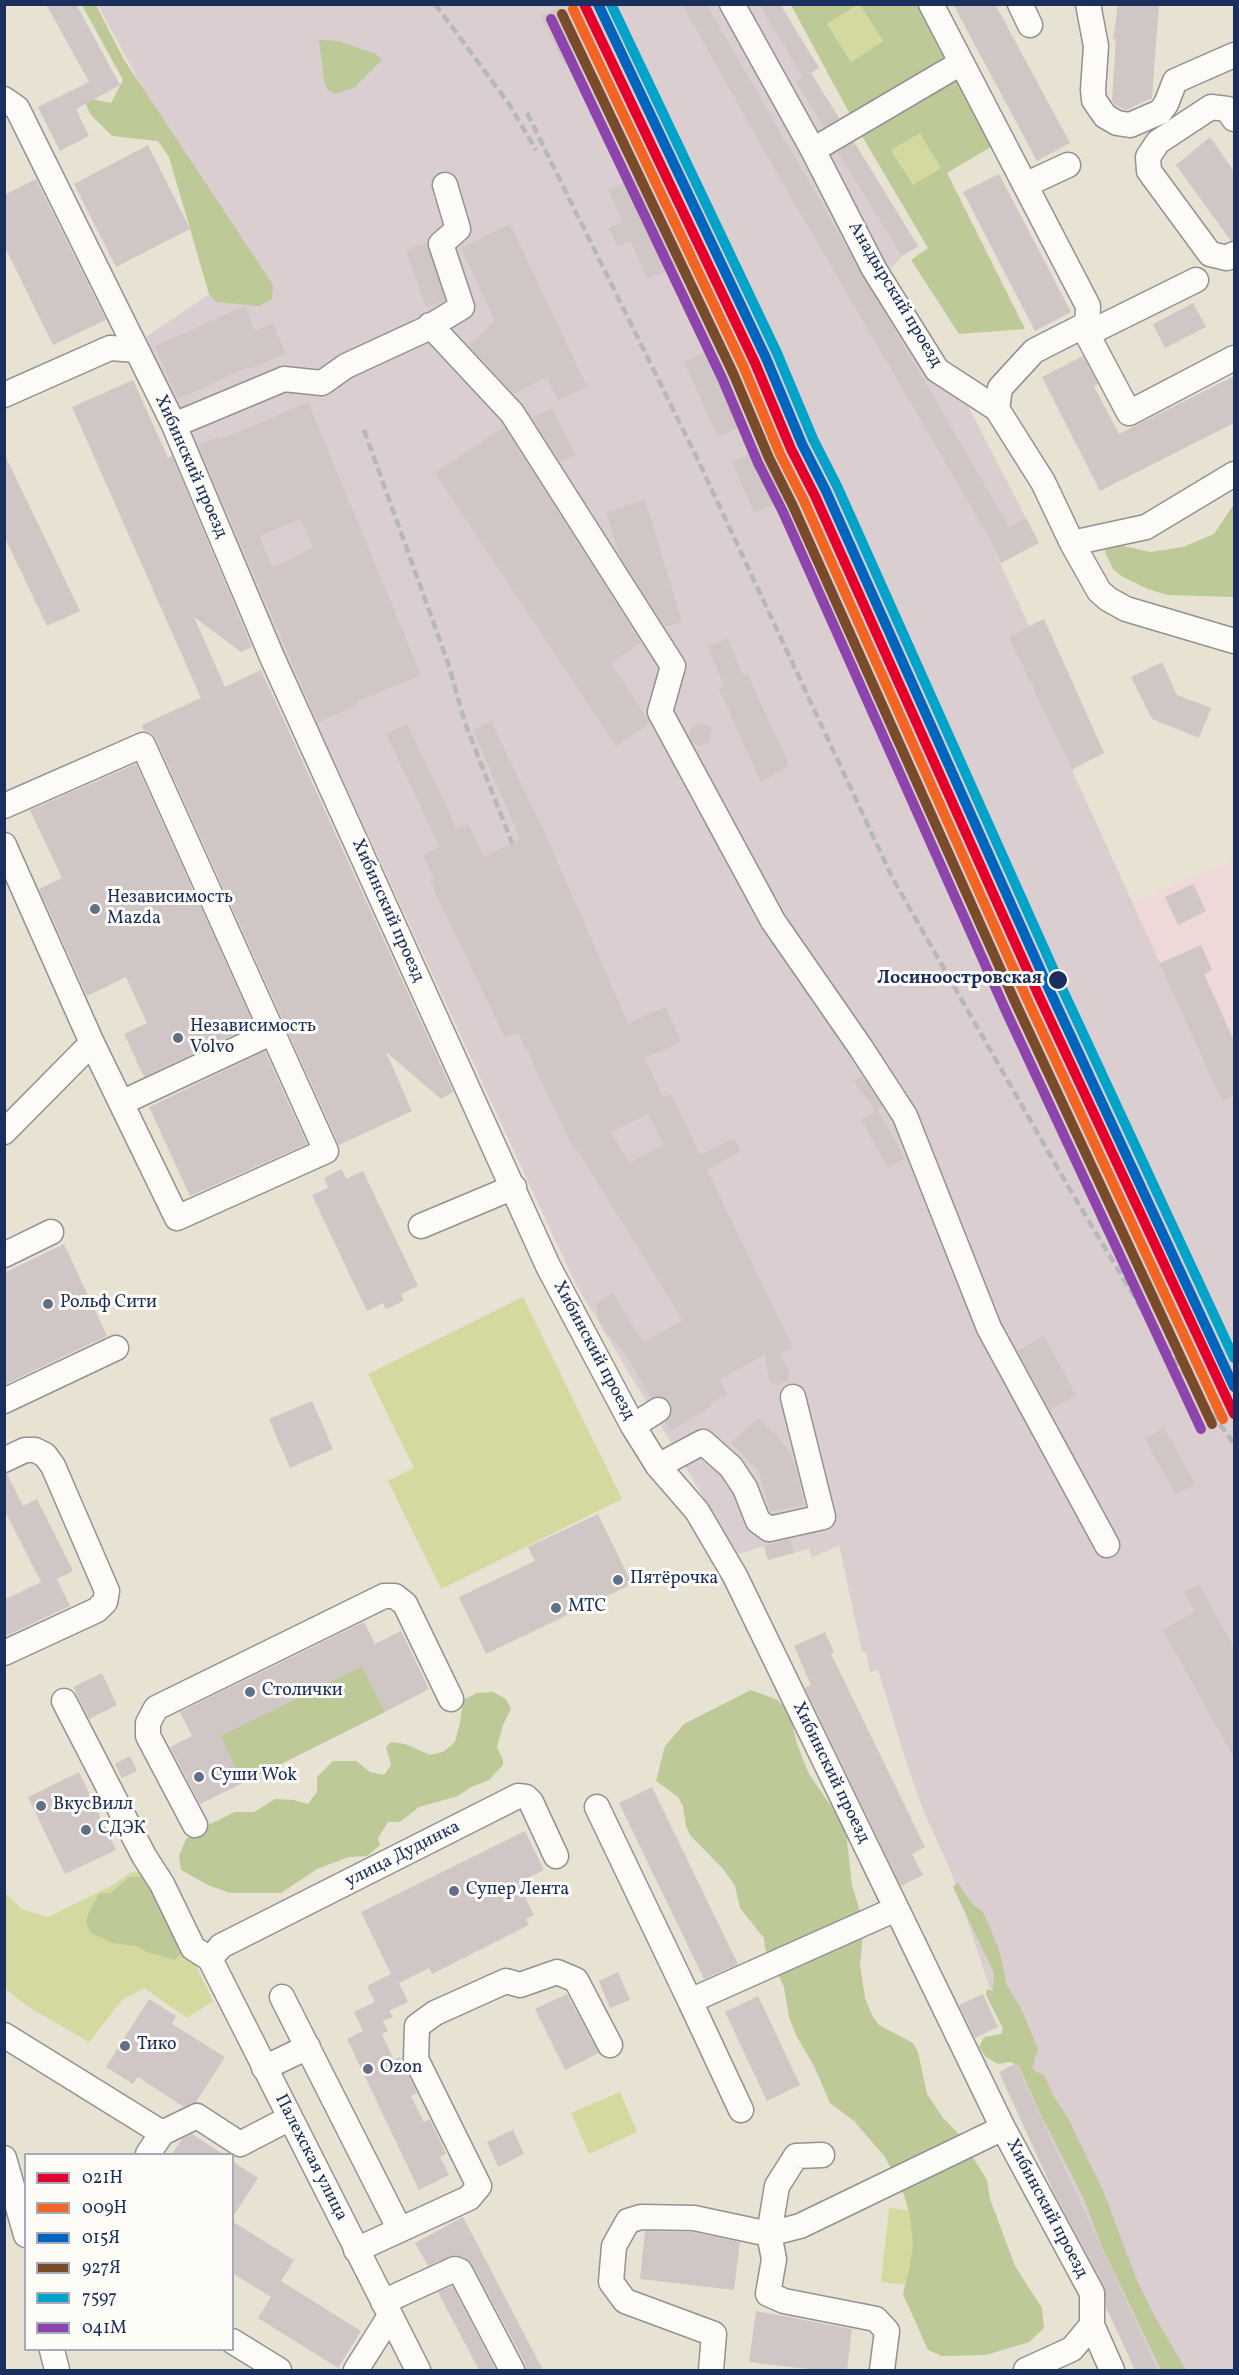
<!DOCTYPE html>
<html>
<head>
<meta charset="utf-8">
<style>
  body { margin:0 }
  #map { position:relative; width:1239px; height:2375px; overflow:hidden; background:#e8e2d3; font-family:Vollkorn,serif }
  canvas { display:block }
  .frame { position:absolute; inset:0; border:6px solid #1b2f5e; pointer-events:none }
  .legend { position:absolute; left:24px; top:2153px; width:210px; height:198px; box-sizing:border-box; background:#fdfcf7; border:2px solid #a3aaba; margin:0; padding:8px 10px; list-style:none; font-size:18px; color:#1b2f5e }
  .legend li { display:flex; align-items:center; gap:12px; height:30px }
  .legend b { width:30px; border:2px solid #a3aaba }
</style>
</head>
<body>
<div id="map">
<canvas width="1239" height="2375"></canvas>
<div class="frame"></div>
<ul class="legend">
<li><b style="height:8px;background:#e4002b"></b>021Н</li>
<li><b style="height:8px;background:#f26522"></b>009Н</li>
<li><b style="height:8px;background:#0065bd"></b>015Я</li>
<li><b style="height:8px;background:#7a4b2a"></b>927Я</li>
<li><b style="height:8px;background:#01a3c8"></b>7597</li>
<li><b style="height:8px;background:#8e44ad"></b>041М</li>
</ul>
</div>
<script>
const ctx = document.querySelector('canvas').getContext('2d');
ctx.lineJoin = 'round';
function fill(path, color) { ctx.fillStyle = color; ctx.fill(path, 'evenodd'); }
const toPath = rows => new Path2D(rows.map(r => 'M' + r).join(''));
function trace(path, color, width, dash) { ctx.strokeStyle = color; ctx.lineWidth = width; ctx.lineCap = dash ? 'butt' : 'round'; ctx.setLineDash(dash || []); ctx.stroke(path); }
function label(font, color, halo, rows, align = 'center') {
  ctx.font = font + ' Vollkorn,serif'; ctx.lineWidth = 6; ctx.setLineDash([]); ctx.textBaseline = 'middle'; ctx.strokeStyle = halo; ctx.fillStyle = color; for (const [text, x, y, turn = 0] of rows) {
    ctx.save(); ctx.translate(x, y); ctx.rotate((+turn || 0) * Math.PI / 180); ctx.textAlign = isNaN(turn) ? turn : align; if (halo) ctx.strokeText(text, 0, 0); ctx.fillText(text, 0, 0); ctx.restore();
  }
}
const built = toPath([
  [1234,859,1234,1041,1204,974,1212,970,1201,946,1160,964,1134,903]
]);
const industrial = toPath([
  [98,5,780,5,811,73,918,246,902,256,890,270,894,285,940,352,1026,518,1009,527,986,532,1029,626,1044,619,1104,753,1072,770,1160,963,1201,945,1212,970,1204,974,1234,1041,1234,1095,1232,1097,1234,1103,1234,2370,1135,2370,999,2072,1015,2064,952,1874,924,1812,907,1764,878,1670,870,1672,866,1652,862,1652,839,1545,812,1558,809,1548,794,1553,764,1546,742,1553,737,1553,575,1283,140,341,242,272]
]);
const green = toPath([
  [857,5,860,5,883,41,851,62,827,24],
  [920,132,941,168,913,186,891,150],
  [523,1297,622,1499,441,1589,388,1481,414,1468,368,1374],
  [144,1871,158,1887,213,2001,187,2018,144,1988,123,1999,89,2042,32,2009,5,1989,5,1893,22,1909,48,1917,115,1884,131,1872],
  [620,2092,637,2132,589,2154,571,2113],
  [889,2208,928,2213,920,2286,881,2282]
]);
const forest = toPath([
  [82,5,96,5,123,58,273,285,272,299,259,306,216,302,209,294,169,157,158,141,112,136,91,115,82,97,111,103,123,80],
  [791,5,857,5,827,24,851,62,883,41,860,5,924,5,952,57,852,118],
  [319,40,339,41,376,54,382,60,355,87,336,94,328,90,324,81],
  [958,76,994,145,947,173,1025,329,959,334,911,260,928,248,862,136],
  [920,133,941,168,913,185,891,150],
  [1234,504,1234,597,1168,595,1148,589,1121,576,1113,569,1105,552,1110,543,1150,552,1183,547,1214,534],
  [362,1666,385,1712,243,1783,220,1736],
  [751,1690,778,1700,790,1714,797,1744,809,1774,848,1831,847,1841,852,1885,864,1925,860,1965,865,1998,873,2017,879,2025,913,2043,918,2052,927,2094,943,2118,957,2132,987,2180,990,2199,1015,2266,1042,2308,1044,2328,1029,2342,986,2355,942,2356,928,2350,903,2294,910,2265,913,2245,910,2216,904,2195,885,2157,854,2121,830,2103,814,2066,797,2037,789,2017,784,1987,765,1948,764,1938,740,1908,735,1886,724,1870,690,1835,686,1826,683,1806,678,1797,656,1781,665,1746,684,1724],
  [493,1692,506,1699,511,1709,503,1725,497,1747,503,1760,503,1765,489,1780,471,1787,458,1796,419,1807,400,1822,388,1822,378,1838,380,1845,367,1856,349,1857,317,1869,281,1893,230,1893,208,1885,181,1870,179,1856,186,1839,200,1829,235,1812,254,1812,275,1799,293,1800,308,1804,317,1792,317,1777,333,1761,356,1761,370,1772,384,1775,391,1765,386,1747,391,1742,405,1744,430,1755,443,1752,455,1742,460,1723,463,1700,477,1693],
  [129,1877,143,1877,155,1890,166,1911,170,1928,184,1950,175,1960,147,1952,136,1946,113,1943,91,1933,86,1922,89,1912,99,1894,111,1893],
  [958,1883,971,1903,983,1912,999,1949,1007,1986,1021,2008,1038,2049,1032,2069,1044,2075,1054,2097,1068,2118,1104,2193,1136,2278,1154,2315,1186,2370,1161,2370,1102,2247,1083,2197,1041,2115,1019,2066,1010,2062,998,2064,986,2057,979,2047,984,2037,1001,2034,1003,2029,986,1995,987,1989,993,1991,994,1973,953,1887]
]);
const building = toPath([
  [46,4,76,4,120,85,76,109,89,136,60,151,38,107,89,82],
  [682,4,706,4,1009,527,1026,518,1039,543,1001,563,986,532,770,161],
  [759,4,780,4,819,68,811,73,839,118,824,127,796,82,803,77],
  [953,4,995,4,1070,143,1037,161],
  [1118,4,1159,4,1152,98,1126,110,1115,105,1112,100,1116,38,1113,40],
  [560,7,583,55,564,64,541,16],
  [1210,137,1234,171,1234,240,1231,241,1176,165],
  [854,142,918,246,902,256,838,152],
  [148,145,190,229,116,267,74,184],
  [999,174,1071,312,1035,331,963,192],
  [637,177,676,267,647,279,631,241,617,247,609,228,623,222,608,189],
  [36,179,106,320,53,345,4,245,4,195],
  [510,224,587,387,558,400,547,377,514,394,469,346,495,321,461,248],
  [427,243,445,301,426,307,406,250],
  [1193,303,1206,327,1165,348,1153,324],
  [245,306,255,331,273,323,286,354,249,369,249,367,178,399,155,346],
  [711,349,746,424,718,437,684,362],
  [1083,356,1098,384,1094,386,1119,434,1234,376,1234,423,1100,491,1042,377],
  [133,380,168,458,172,456,252,647,241,652,194,617,225,687,261,670,453,1092,441,1099,386,1052,412,1111,339,1145,156,739,151,733,144,731,142,725,201,698,72,407],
  [308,402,421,675,356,702,357,705,318,723,198,445,218,437,219,440],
  [301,519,313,548,273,568,259,536],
  [552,408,575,455,560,462,532,418],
  [504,427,641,643,611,663,650,723,616,746,435,473],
  [763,448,785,500,754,513,732,462],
  [4,453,80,611,47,626,4,536],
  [645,500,682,622,665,627,619,555,606,512],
  [1044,619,1104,753,1072,769,1009,637],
  [727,638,743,675,747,673,789,765,761,782,719,689,724,685,708,647],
  [1162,662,1177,695,1211,708,1199,738,1152,719,1131,677],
  [491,722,542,827,628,1023,666,1007,681,1042,644,1058,663,1097,671,1094,700,1155,734,1138,741,1151,707,1170,793,1348,780,1354,789,1371,788,1379,785,1382,777,1385,769,1381,765,1354,719,1380,727,1394,710,1403,712,1406,670,1431,665,1422,671,1416,670,1403,664,1397,651,1398,625,1354,605,1331,599,1320,596,1304,613,1293,643,1343,683,1320,576,1148,574,1150,518,1032,505,1038,430,881,434,879,423,855,440,847,386,734,407,724,457,829,468,824,484,857,520,839,473,730],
  [648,1114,663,1144,629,1163,611,1132],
  [698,724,712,727,709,742,701,746,694,744,689,735,691,728],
  [136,764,254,1025,144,1077,124,1034,147,1023,126,977,87,996,39,889,62,878,30,810],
  [1193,884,1206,911,1178,925,1165,897],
  [1201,945,1212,970,1204,974,1234,1041,1234,1095,1222,1101,1160,964],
  [265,1051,307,1144,190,1196,149,1107],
  [862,1076,882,1106,877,1110,905,1158,888,1168,861,1120,876,1111,854,1082],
  [342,1169,346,1179,363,1171,418,1286,401,1294,404,1301,386,1309,383,1303,367,1311,312,1195,328,1188,324,1178],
  [64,1244,107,1336,4,1385,4,1273],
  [1151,1267,1170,1310,1156,1317,1135,1274],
  [1044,1336,1076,1395,1050,1410,1018,1351],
  [312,1401,333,1449,290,1468,269,1419],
  [758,1418,778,1437,790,1453,797,1472,804,1505,770,1512,759,1471,731,1443],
  [1164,1428,1195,1484,1176,1495,1145,1439],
  [4,1474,7,1474,23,1506,37,1499,73,1571,57,1579,70,1606,4,1637,4,1600,41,1582,4,1509],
  [598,1514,632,1584,486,1654,459,1597,535,1561,528,1547],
  [790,1539,794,1553,768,1560,764,1546],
  [1199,1584,1234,1648,1234,1758,1163,1630,1195,1612,1184,1592],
  [364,1622,375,1644,401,1631,429,1689,385,1712,362,1666,220,1736,243,1783,200,1804,170,1747,192,1736,180,1712],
  [825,1632,834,1652,831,1654,925,1847,912,1854,923,1875,901,1886,805,1688,811,1685,794,1646],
  [102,1673,117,1705,89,1719,73,1687],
  [130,1756,137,1771,122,1778,115,1764],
  [79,1772,116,1850,65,1874,28,1797],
  [652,1787,738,1964,704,1979,619,1803],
  [525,1831,544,1870,518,1883,534,1915,526,1919,529,1925,432,1974,429,1968,399,1983,408,2002,389,2011,393,2017,383,2021,388,2031,382,2034,394,2060,400,2057,417,2093,411,2096,424,2122,430,2119,446,2154,440,2157,449,2175,419,2190,347,2039,363,2031,354,2012,375,2002,367,1986,391,1974,361,1912],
  [618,1972,630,2000,610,2008,599,1981],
  [567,1994,599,2053,565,2070,535,2009],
  [983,1994,998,2027,975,2038,959,2005],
  [758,1996,800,2085,767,2101,725,2012],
  [149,1999,176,2016,172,2024,225,2057,196,2102,184,2107,138,2077,133,2084,106,2067],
  [1016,2064,1158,2370,1135,2370,1106,2307,1105,2286,1053,2190,999,2072],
  [513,2130,524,2154,498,2167,487,2142],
  [192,2134,223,2154,172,2154,182,2139],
  [232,2161,258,2178,232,2218],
  [463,2217,473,2236,543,2370,526,2370,525,2363,472,2264,465,2258,454,2255,428,2266,415,2243],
  [232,2221,294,2260,281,2281,361,2331,338,2368,258,2318,271,2297,232,2273],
  [645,2231,692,2232,740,2242,734,2290,640,2279],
  [452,2286,496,2370,479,2370,438,2292],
  [756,2311,852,2329,847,2370,817,2370,749,2362]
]);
const minor = toPath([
  [732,4,813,150,874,269,937,370,997,409,1043,482,1072,543,1099,591,1108,599,1126,609,1234,641],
  [931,4,1088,306,1087,334,1129,413,1234,358],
  [1020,4,1030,25],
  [1088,4,1096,46,1093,90,1094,100,1105,116,1117,123,1130,125,1160,112,1166,104,1175,81,1234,55],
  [4,99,17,108,174,425,272,657,548,1266,633,1426,658,1466,697,1511,735,1576,1003,2128,1092,2293,1092,2325,1112,2370],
  [1234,119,1227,109,1211,107,1158,142,1148,157,1149,171,1210,254,1227,258,1234,254],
  [813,150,961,63],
  [1025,185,1068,165],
  [430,325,512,413,673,666,660,712,773,921,861,1048,905,1116,989,1328,1107,1545],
  [1087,334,1196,280],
  [4,395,110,348,137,350],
  [997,409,1000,388,1034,351,1087,324],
  [174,425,284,379,322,383,346,366,424,330,462,307,441,244,458,229,445,185],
  [1072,543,1146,527,1234,474],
  [4,806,143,745,326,1151,177,1218,92,1043,4,1132],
  [4,845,92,1043],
  [121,1103,271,1033],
  [421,1226,514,1187],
  [4,1255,51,1232],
  [4,1401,116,1348],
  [633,1426,658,1410],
  [4,1460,25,1450,35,1450,45,1455,53,1466,107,1591,105,1602,97,1610,4,1653],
  [658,1466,703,1442,731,1467,745,1488,758,1521,769,1529,823,1517,793,1397],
  [64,1701,144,1856,162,1884,193,1948,210,1959],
  [597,1807,690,2001,896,1909],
  [195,1825,148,1736,148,1723,156,1708,384,1596,395,1596,405,1604,451,1699],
  [282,1997,400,2230],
  [690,2001,741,2110],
  [4,2035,162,2133,197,2116,240,2144,290,2118],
  [264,2068,308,2047],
  [148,2154,162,2133],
  [822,2155,796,2156,777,2186,769,2234,800,2226,1003,2128],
  [4,2158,26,2235],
  [356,2250,469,2198,479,2186,416,2059,417,2026,435,2013,506,1981,520,1985,557,1972,576,1980,610,2045],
  [383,2302,455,2269,460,2271,512,2370],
  [232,2341,279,2370],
  [52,2350,57,2370],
  [356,2370,390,2316],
  [418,2370,210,1959,221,1946,518,1796,526,1797,531,1802,556,1856],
  [711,2370,714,2334,625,2301,611,2282,614,2246,628,2221,641,2217,694,2218,769,2234,774,2259,768,2294,784,2301,876,2319,887,2331,882,2370],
  [1026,2370,1072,2349,1092,2325]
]);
const rail = toPath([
  [435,4,509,104,536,150],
  [527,113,698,460,893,879,1066,1183,1158,1336,1234,1444],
  [364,430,448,663,465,723,512,843]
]);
const rail1 = toPath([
  [584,4,755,363,791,449,815,496,1038,994,1234,1414]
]);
const rail2 = toPath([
  [573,9,744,368,780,454,804,501,1027,999,1223,1419]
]);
const rail3 = toPath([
  [598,4,766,358,802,444,826,491,1049,989,1234,1387]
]);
const rail4 = toPath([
  [562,14,733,373,769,458,793,506,1016,1004,1212,1424]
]);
const rail5 = toPath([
  [611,4,777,353,813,439,837,486,1060,984,1234,1358]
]);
const rail6 = toPath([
  [551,19,722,378,758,463,783,512,1005,1009,1201,1429]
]);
const markers = [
  [95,909,6,"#636e87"],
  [1058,980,10,"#1b2f5e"],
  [178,1038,6,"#636e87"],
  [48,1304,6,"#636e87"],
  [618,1580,6,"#636e87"],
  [556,1608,6,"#636e87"],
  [250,1692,6,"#636e87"],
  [199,1777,6,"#636e87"],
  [41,1806,6,"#636e87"],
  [86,1830,6,"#636e87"],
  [454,1891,6,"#636e87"],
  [125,2046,6,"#636e87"],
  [368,2069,6,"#636e87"]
];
const streetNames = [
  ["Анадырский проезд",894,295,59],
  ["Хибинский проезд",190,467,66],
  ["Хибинский проезд",387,911,66],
  ["Хибинский проезд",593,1351,62],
  ["Хибинский проезд",830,1773,64],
  ["улица Дудинка",403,1855,-27],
  ["Палехская улица",310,2158,63],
  ["Хибинский проезд",1046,2209,62]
];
const poiNames = [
  ["Независимость",107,899],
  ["Mazda",107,920],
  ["Независимость",190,1028],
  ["Volvo",190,1049],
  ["Рольф Сити",60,1304],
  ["Пятёрочка",630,1580],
  ["МТС",568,1608],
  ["Столички",262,1692],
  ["Суши Wok",211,1777],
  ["ВкусВилл",53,1806],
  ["СДЭК",98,1830],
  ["Супер Лента",466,1891],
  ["Тико",137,2046],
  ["Ozon",380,2069]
];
const stopNames = [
  ["Лосиноостровская",1042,980]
];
fill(built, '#efd8d8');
fill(industrial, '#dbced0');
fill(green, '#d4d99f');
fill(forest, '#bdc997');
fill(building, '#d0c6c6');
trace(minor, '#929292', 27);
trace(minor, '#fcfbf8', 24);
trace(rail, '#b6b8ba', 4.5, [9, 4.5]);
trace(rail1, '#e4002b', 10);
trace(rail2, '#f26522', 10);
trace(rail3, '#0065bd', 10);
trace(rail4, '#7a4b2a', 10);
trace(rail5, '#01a3c8', 10);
trace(rail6, '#8e44ad', 10);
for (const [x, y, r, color] of markers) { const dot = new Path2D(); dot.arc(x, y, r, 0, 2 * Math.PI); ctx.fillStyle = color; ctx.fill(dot); trace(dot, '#fdfcf7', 2); }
label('18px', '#1b2f5e', '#fdfcf7', streetNames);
label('18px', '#1b2f5e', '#fdfcf7', poiNames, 'left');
label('bold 18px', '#1b2f5e', '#fdfcf7', stopNames, 'right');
</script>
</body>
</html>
